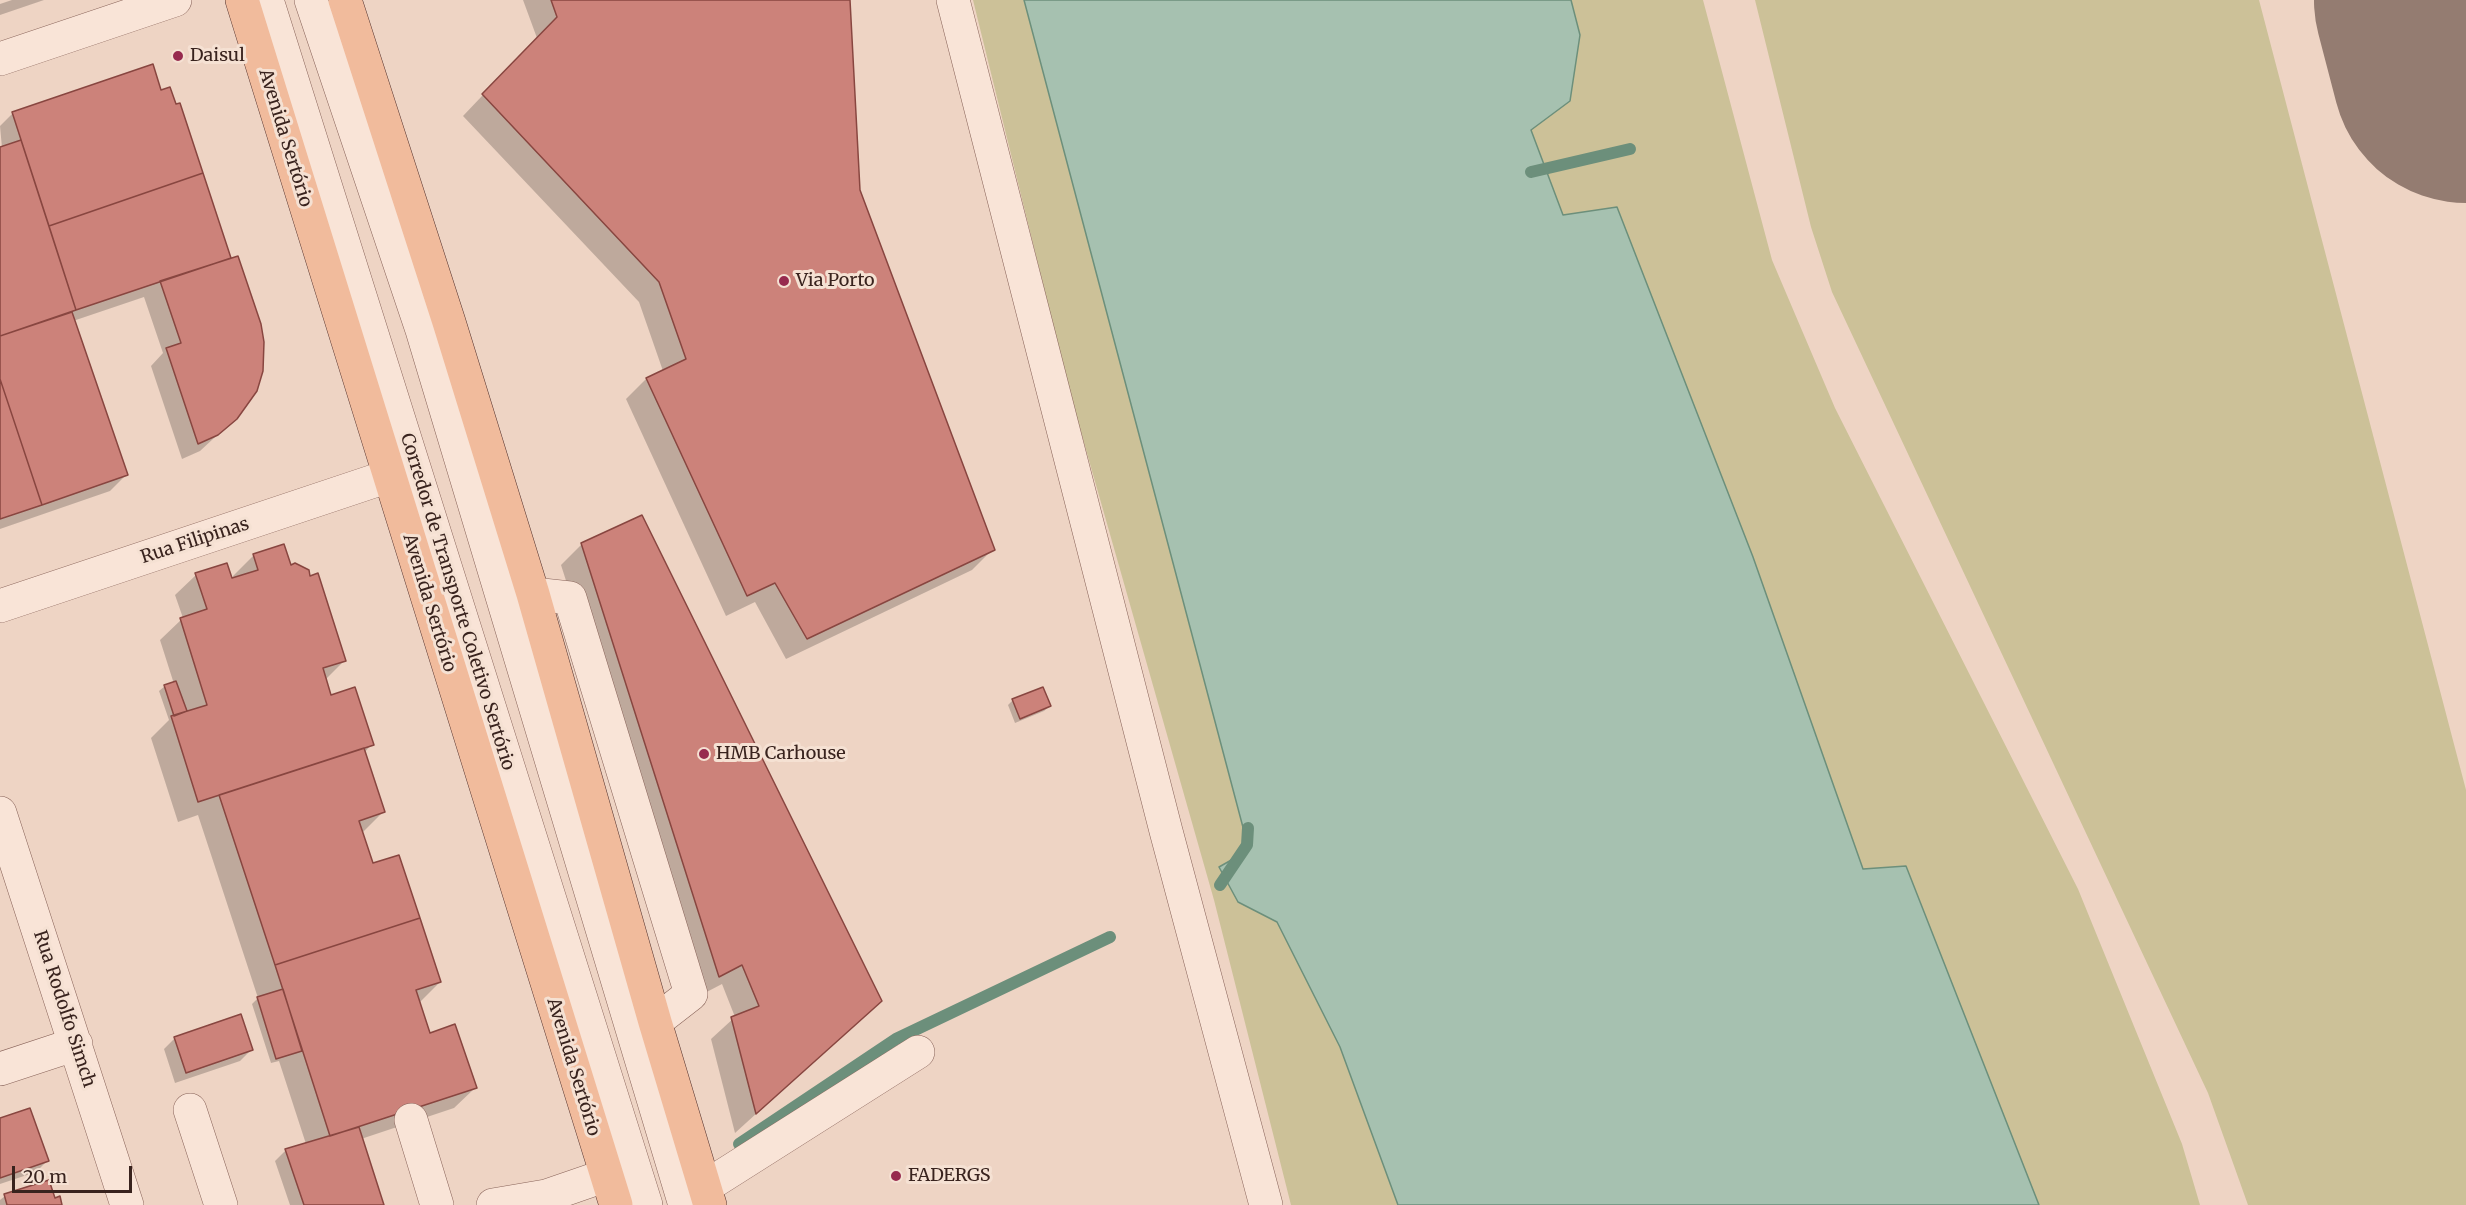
<!DOCTYPE html>
<html>
<head>
<meta charset="utf-8">
<style>
  body { margin:0 }
  #map { position:relative; width:2466px; height:1205px; overflow:hidden; background:#eed4c4; font-family:Merriweather,serif }
  canvas { display:block }
  .scale { position:absolute; left:12px; top:1166px; width:120px; height:27px; box-sizing:border-box; border:3px solid #39231e; border-top:0; padding-left:8px; font-size:18px; line-height:21px; white-space:nowrap; color:#39231e; -webkit-text-stroke:4px #f5e1d3; paint-order:stroke }
</style>
</head>
<body>
<div id="map">
<canvas width="2466" height="1205"></canvas>
<div class="scale">20 m</div>
</div>
<script>
const ctx = document.querySelector('canvas').getContext('2d');
ctx.lineJoin = 'round';
function fill(path, color) { ctx.fillStyle = color; ctx.fill(path, 'evenodd'); }
const toPath = rows => new Path2D(rows.map(r => 'M' + r).join(''));
function trace(path, color, width, dash) { ctx.strokeStyle = color; ctx.lineWidth = width; ctx.lineCap = dash ? 'butt' : 'round'; ctx.setLineDash(dash || []); ctx.stroke(path); }
function label(font, color, halo, rows, align = 'center') {
  ctx.font = font + ' Merriweather,serif'; ctx.lineWidth = 6; ctx.setLineDash([]); ctx.textBaseline = 'middle'; ctx.strokeStyle = halo; ctx.fillStyle = color; for (const [text, x, y, turn = 0] of rows) {
    ctx.save(); ctx.translate(x, y); ctx.rotate((+turn || 0) * Math.PI / 180); ctx.textAlign = isNaN(turn) ? turn : align; if (halo) ctx.strokeText(text, 0, 0); ctx.fillText(text, 0, 0); ctx.restore();
  }
}
const green = toPath([
  [973,0,1703,0,1772,260,1835,408,2078,889,2182,1144,2200,1205,1291,1205,1214,900,1069,390],
  [1755,0,2259,0,2466,790,2466,1205,2248,1205,2208,1093,1832,292,1811,227]
]);
const water = toPath([
  [1024,0,1571,0,1580,35,1570,101,1531,130,1563,215,1617,207,1753,557,1863,869,1906,866,2039,1205,1398,1205,1340,1047,1277,922,1238,902,1219,867,1249,850,1024,0]
]);
const shadow = toPath([
  [12,0,44,0,0,15,0,4],
  [523,0,848,0,858,190,993,549,972,570,786,659,755,602,726,616,626,399,646,379,663,371,639,302,463,116,537,38],
  [161,92,175,106,179,105,230,259,227,426,200,451,182,459,151,366,163,353,144,297,73,321,126,475,110,491,0,529,0,149,2,148,0,126,13,113],
  [582,544,880,1001,735,1133,711,1039,735,1017,722,984,699,996,561,565],
  [254,555,290,567,345,660,325,680,330,697,372,744,364,753,383,812,362,833,373,865,440,982,419,1003,429,1034,475,1088,454,1108,361,1139,382,1205,290,1205,275,1161,286,1150,306,1144,279,1061,271,1063,252,1004,258,998,198,815,178,822,151,738,169,720,159,691,165,686,174,684,160,640,183,618,175,595,196,575,234,579,233,576],
  [1013,700,1050,706,1044,711,1015,723,1008,705],
  [175,1038,251,1050,240,1061,175,1083,164,1049],
  [0,1120,47,1161,36,1172,0,1184],
  [5,1196,54,1200,61,1205,0,1205,0,1200]
]);
const stream = toPath([
  [1531,172,1630,149],
  [1220,885,1247,845,1248,828],
  [739,1144,896,1039,1110,937]
]);
const runway = toPath([
  [2448,0,2466,69]
]);
const building = toPath([
  [551,0,850,0,860,190,995,550,807,639,775,583,747,596,646,378,686,359,659,282,482,94,557,17,551,0],
  [153,64,161,90,170,87,176,104,180,103,203,173,49,226,12,112,153,64],
  [21,140,76,310,0,336,0,147,21,140],
  [203,173,231,258,76,310,49,226,203,173],
  [238,256,261,324,264,342,263,371,257,391,237,419,218,435,198,444,166,348,181,343,160,281,238,256],
  [72,312,128,475,42,505,0,379,0,336,72,312],
  [0,379,42,505,0,519,0,379],
  [642,515,882,1001,756,1114,731,1017,759,1006,742,965,719,977,581,543,642,515],
  [284,544,291,565,295,563,309,570,310,576,318,573,346,661,323,668,331,695,355,687,374,745,198,802,171,716,207,705,180,618,207,609,195,573,227,563,232,578,258,570,253,554,284,544],
  [176,681,187,711,174,716,164,685,176,681],
  [1043,687,1051,706,1020,719,1012,699,1043,687],
  [364,748,385,812,359,821,373,863,399,855,420,918,275,965,219,795,364,748],
  [420,918,441,982,416,990,430,1033,455,1024,477,1088,330,1136,275,965,420,918],
  [283,989,302,1051,276,1059,257,997,283,989],
  [241,1014,253,1050,186,1073,174,1037,241,1014],
  [30,1108,49,1161,0,1178,0,1118,30,1108],
  [359,1127,384,1205,304,1205,285,1149,359,1127],
  [49,1180,55,1198,60,1196,62,1205,7,1205,4,1194,49,1180]
]);
const minor = toPath([
  [267,0,646,1205],
  [311,0,422,330,685,1205],
  [953,0,1166,831,1266,1205],
  [0,59,175,0],
  [533,594,570,598,691,994,655,1022],
  [0,606,389,476],
  [0,813,127,1205],
  [0,1069,76,1044],
  [190,1110,221,1205],
  [411,1120,437,1205],
  [705,1187,918,1052],
  [493,1205,546,1196,607,1175]
]);
const major = toPath([
  [242,0,616,1205],
  [345,0,449,322,533,594,655,1022,710,1205]
]);
const markers = [
  [178,56,6,"#972a4e"],
  [784,281,6,"#972a4e"],
  [704,754,6,"#972a4e"],
  [896,1176,6,"#972a4e"]
];
const poiNames = [
  ["Daisul",190,56],
  ["Via Porto",796,281],
  ["HMB Carhouse",716,754],
  ["FADERGS",908,1176]
];
const streetNames = [
  ["Avenida Sertório",285,138,73],
  ["Rua Filipinas",195,541,-18],
  ["Corredor de Transporte Coletivo Sertório",457,602,73],
  ["Avenida Sertório",429,603,73],
  ["Rua Rodolfo Simch",64,1009,72],
  ["Avenida Sertório",573,1067,73]
];
fill(green, '#ccc198');
fill(water, '#a6c1b0');
trace(water, '#6c8f7b', 1.5);
fill(shadow, '#0003');
trace(stream, '#6c8f7b', 12);
trace(runway, '#947c71', 268);
fill(building, '#cc827a');
trace(building, '#884640', 1.5);
trace(minor, '#89645a', 34);
trace(major, '#56342f', 34);
trace(minor, '#f9e4d7', 33);
trace(major, '#f1bb9c', 33);
for (const [x, y, r, color] of markers) { const dot = new Path2D(); dot.arc(x, y, r, 0, 2 * Math.PI); ctx.fillStyle = color; ctx.fill(dot); trace(dot, '#f5e1d3', 2); }
label('18px', '#39231e', '#f5e1d3', poiNames, 'left');
label('18px', '#39231e', '#f5e1d3', streetNames);
</script>
</body>
</html>
